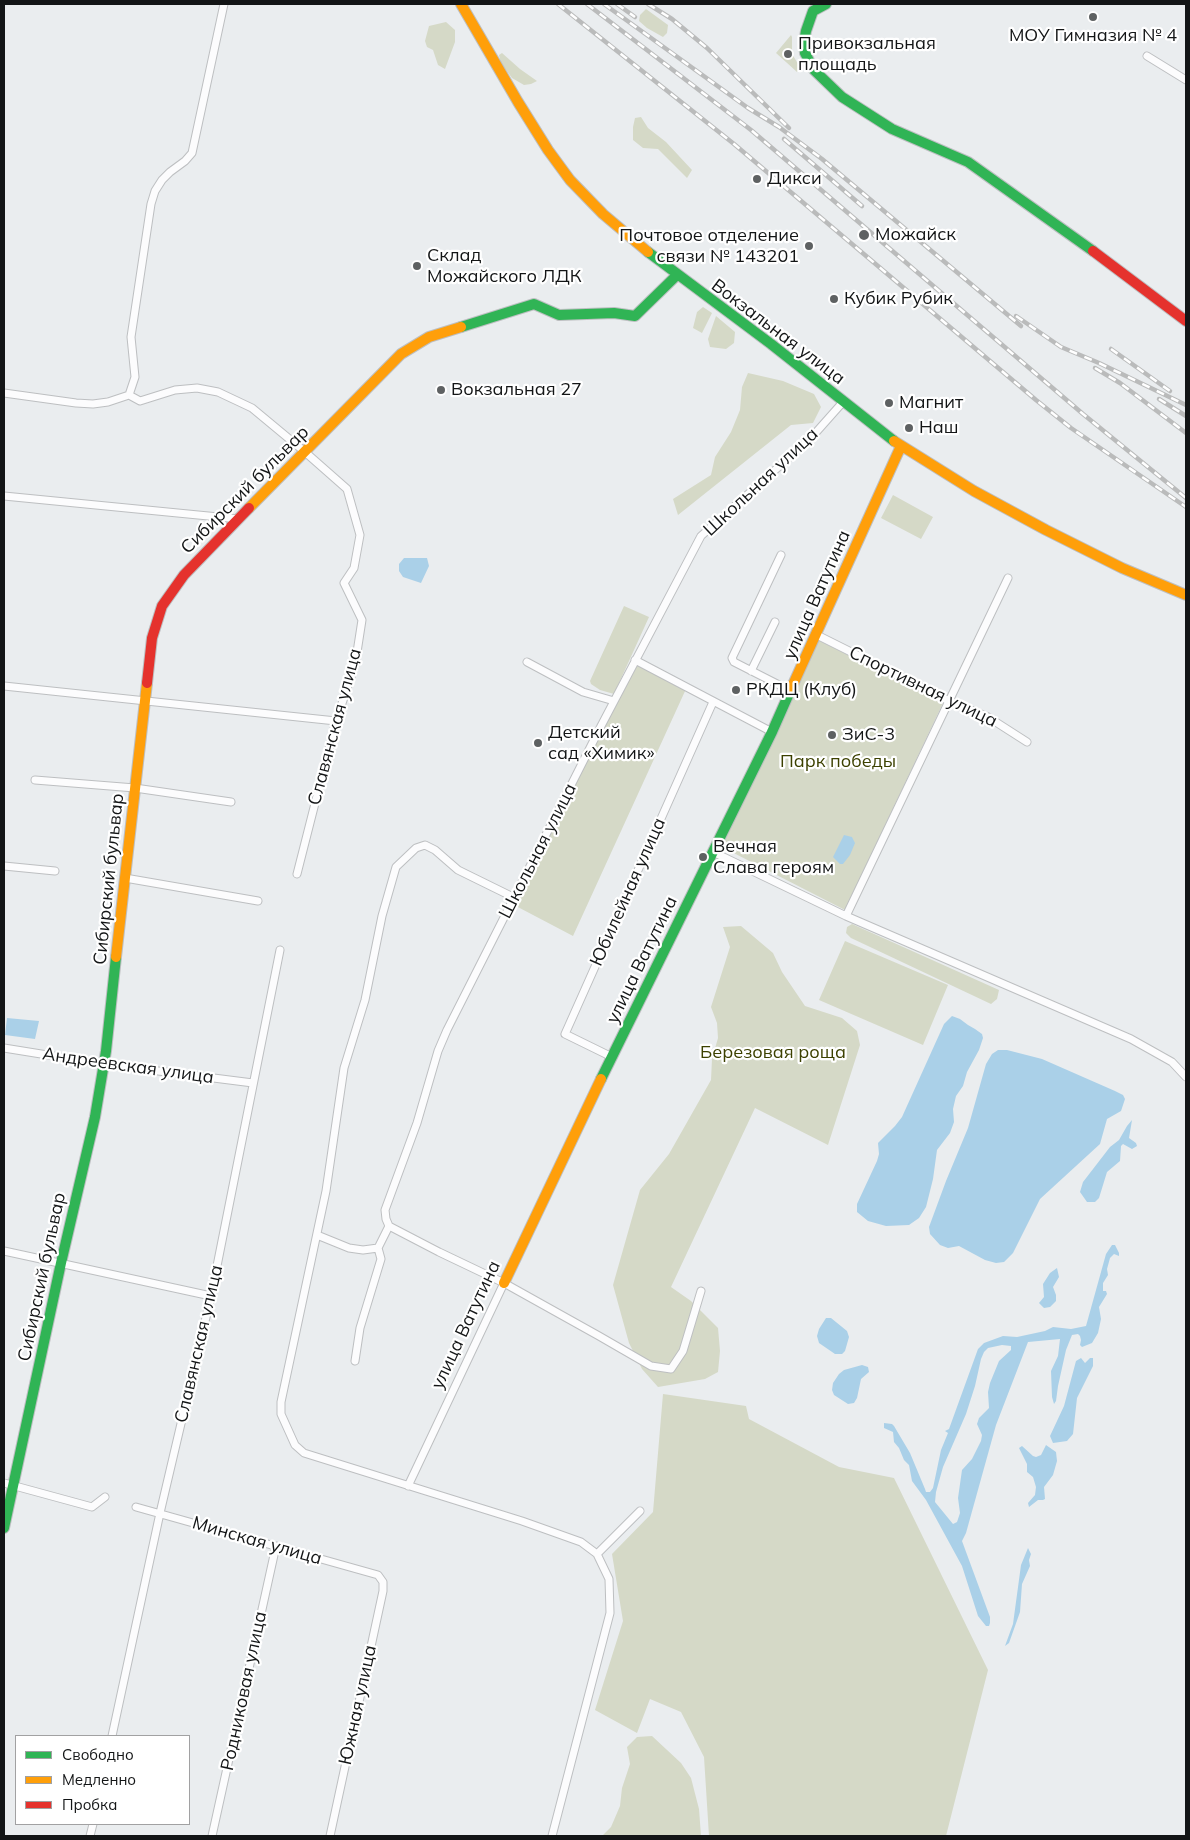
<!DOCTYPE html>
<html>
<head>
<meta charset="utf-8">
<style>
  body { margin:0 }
  #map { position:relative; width:1190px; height:1840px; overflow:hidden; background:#eaedef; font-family:Mulish,sans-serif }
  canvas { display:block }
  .frame { position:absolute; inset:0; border:5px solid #131516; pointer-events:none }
  .legend { position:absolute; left:15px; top:1735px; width:175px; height:90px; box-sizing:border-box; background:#fff; border:1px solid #a1a1a2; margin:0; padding:6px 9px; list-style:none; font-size:15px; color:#131516 }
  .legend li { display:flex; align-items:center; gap:10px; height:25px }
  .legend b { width:25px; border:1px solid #a1a1a2 }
</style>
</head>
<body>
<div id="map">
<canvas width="1190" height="1840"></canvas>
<div class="frame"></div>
<ul class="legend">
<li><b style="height:6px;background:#30b455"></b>Свободно</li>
<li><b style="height:6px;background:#ff9f0a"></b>Медленно</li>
<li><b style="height:6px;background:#e5322d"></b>Пробка</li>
</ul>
</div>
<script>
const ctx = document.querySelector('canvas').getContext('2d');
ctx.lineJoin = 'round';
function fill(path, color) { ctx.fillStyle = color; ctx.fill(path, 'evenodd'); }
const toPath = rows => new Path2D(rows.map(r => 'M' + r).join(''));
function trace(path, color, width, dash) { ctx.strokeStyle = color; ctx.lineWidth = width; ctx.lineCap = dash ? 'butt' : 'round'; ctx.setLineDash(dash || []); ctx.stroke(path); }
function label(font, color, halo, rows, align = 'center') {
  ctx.font = font + ' Mulish,sans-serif'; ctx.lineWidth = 4.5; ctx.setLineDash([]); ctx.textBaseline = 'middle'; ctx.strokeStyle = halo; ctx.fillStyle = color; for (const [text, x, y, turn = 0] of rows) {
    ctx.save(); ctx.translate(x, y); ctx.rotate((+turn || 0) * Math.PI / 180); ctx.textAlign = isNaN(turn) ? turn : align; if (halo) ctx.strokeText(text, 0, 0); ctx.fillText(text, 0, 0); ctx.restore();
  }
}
const green = toPath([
  [646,9,668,25,667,33,663,37,647,28,639,21,640,15],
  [446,22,455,30,455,42,445,69,438,65,433,50,427,47,425,41,429,26],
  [791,35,792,37,792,54,800,67,797,72,776,53],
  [502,53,520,69,537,81,531,84,524,85,512,78,501,63,499,55],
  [641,117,648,128,666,142,692,170,687,178,658,149,643,148,633,140,633,127,635,118],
  [703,307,712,313,702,333,693,328,697,312],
  [716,316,735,332,734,343,726,349,710,347,708,339],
  [748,373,783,381,814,394,821,407,813,423,791,425,678,515,673,499,711,475,715,457,731,432,740,410,742,387],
  [893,495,933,517,921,539,881,518],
  [624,606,649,617,614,694,600,690,591,684,590,681],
  [818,640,943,703,845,910,722,847],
  [636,662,686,689,573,936,514,905],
  [852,924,999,990,997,999,991,1004,851,938,846,933,847,927],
  [741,926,773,953,782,972,805,1006,842,1018,857,1031,860,1045,828,1145,755,1108,671,1287,691,1301,718,1328,720,1351,718,1372,705,1379,658,1387,642,1369,629,1343,613,1285,640,1190,669,1154,711,1080,712,1059,718,1038,717,1023,711,1007,730,947,723,927],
  [845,941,948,985,923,1045,819,1000],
  [663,1394,746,1406,749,1419,839,1467,894,1478,988,1670,946,1836,709,1836,704,1757,681,1712,650,1699,637,1733,595,1710,623,1621,612,1554,653,1512],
  [652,1736,681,1763,691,1778,699,1809,701,1836,602,1836,611,1827,620,1806,622,1788,630,1764,627,1747,637,1737]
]);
const water = toPath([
  [404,558,427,558,429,566,421,583,403,577,399,571,399,564],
  [844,835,852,837,855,843,850,855,843,864,840,864,833,857],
  [952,1016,960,1019,968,1025,975,1029,982,1034,983,1038,979,1050,967,1072,963,1086,956,1096,953,1109,954,1122,950,1133,937,1150,933,1179,926,1207,919,1218,909,1225,886,1226,868,1221,857,1212,857,1204,877,1161,879,1154,878,1143,895,1126,902,1117,944,1024],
  [7,1018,39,1021,35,1039,5,1035],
  [998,1050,1007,1050,1042,1059,1115,1091,1123,1095,1125,1099,1121,1111,1107,1119,1100,1144,1040,1199,1013,1253,1004,1262,996,1263,985,1260,959,1246,948,1248,940,1245,930,1234,929,1227,946,1181,968,1128,986,1064,992,1054],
  [1132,1120,1129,1138,1136,1143,1137,1146,1132,1149,1123,1144,1121,1146,1120,1161,1107,1172,1099,1198,1095,1202,1087,1202,1080,1192,1083,1182,1110,1147,1119,1140,1127,1126],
  [1112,1245,1115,1245,1119,1253,1119,1256,1114,1254,1110,1258,1107,1269,1108,1275,1103,1283,1103,1291,1106,1291,1107,1294,1099,1307,1101,1319,1098,1333,1092,1343,1082,1347,1080,1345,1081,1340,1080,1336,1078,1334,1072,1335,1066,1350,1058,1386,1056,1401,1054,1404,1052,1397,1051,1371,1058,1356,1060,1339,1028,1342,996,1425,966,1533,962,1541,990,1617,990,1623,989,1626,986,1626,978,1616,962,1566,926,1500,912,1481,909,1465,904,1460,899,1448,894,1442,893,1432,884,1428,884,1423,892,1424,894,1426,910,1453,925,1489,926,1492,930,1492,933,1488,941,1450,948,1433,945,1431,949,1429,978,1349,984,1343,1003,1336,1017,1337,1045,1331,1053,1327,1071,1329,1086,1326,1106,1254],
  [1002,1345,1011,1346,1011,1350,999,1361,990,1383,988,1392,989,1408,979,1418,977,1424,982,1435,981,1441,972,1459,962,1470,958,1498,960,1513,957,1522,953,1524,935,1502,936,1492,943,1467,966,1414,975,1386,981,1359,984,1352,988,1348],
  [1057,1268,1059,1277,1053,1287,1056,1295,1056,1301,1050,1307,1044,1308,1039,1303,1044,1297,1043,1284,1050,1273],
  [826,1318,831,1318,847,1331,849,1337,845,1351,842,1354,835,1354,819,1343,817,1336,819,1329],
  [1081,1358,1085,1363,1090,1358,1093,1358,1093,1366,1077,1398,1073,1434,1067,1441,1053,1443,1050,1436,1064,1406,1076,1361],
  [862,1365,868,1367,869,1372,861,1379,857,1398,854,1403,848,1404,834,1395,832,1390,833,1383,839,1374,844,1370],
  [1046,1445,1056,1452,1057,1461,1053,1475,1044,1487,1045,1499,1043,1500,1038,1500,1029,1507,1028,1503,1035,1495,1036,1487,1033,1477,1027,1472,1027,1464,1019,1448,1022,1446,1033,1456,1036,1457,1041,1455],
  [1028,1548,1031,1554,1029,1560,1030,1566,1022,1584,1020,1612,1009,1643,1005,1646,1013,1624,1021,1565]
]);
const street = toPath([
  [1147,56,1186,80],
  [4,393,76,403,93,404,108,402,129,395,140,401,175,390,197,388,218,392,252,408,305,452,347,489,360,535,354,568,344,583,362,620,355,665,336,721,297,874],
  [129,395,135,377,131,337,151,204,155,191,162,180,170,172,185,161,192,153,224,4],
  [4,496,239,519],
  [781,555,732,658,734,662,791,691],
  [817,635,949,701,988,717,1027,742],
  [635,660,772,732],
  [527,662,583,692,614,701],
  [751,671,775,622],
  [4,686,336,721],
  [35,780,135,788,231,802],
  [713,852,846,916,1131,1039,1172,1062,1186,1077],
  [4,866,55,871],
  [125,878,258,901],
  [515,898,458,870,435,850,425,845,416,848,396,867,382,916,365,1000,344,1068,326,1191,281,1402,281,1414,295,1445,304,1453,522,1521,581,1542,597,1554],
  [846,916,1008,578],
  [4,1048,103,1064,253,1083],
  [612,1057,565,1034,713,702],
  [389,1226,439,1252,504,1283,599,1336,651,1366,671,1369,683,1351,701,1291],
  [317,1235,349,1248,363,1250,378,1248],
  [4,1251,211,1296],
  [355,1361,360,1328,381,1259,378,1248,389,1226,386,1219,385,1210,417,1123,438,1051,447,1030,601,726,701,536,811,438,843,402],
  [4,1483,92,1507,105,1497],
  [408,1486,504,1283],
  [136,1507,378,1575,383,1582,383,1591,330,1836],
  [112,1736,160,1513,211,1296,280,950],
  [90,1836,93,1824],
  [212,1836,276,1546],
  [552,1836,610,1613,609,1579,597,1554,640,1511]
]);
const fast = toPath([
  [813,11,806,31,804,42,805,53,814,70,842,97,892,129,968,162,1093,251],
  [813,11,826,4],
  [648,252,771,344,894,441],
  [461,327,534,304,559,315,614,313,635,316,677,275],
  [601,1079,772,732,791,689],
  [4,1528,61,1263,95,1117,106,1051,116,957]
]);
const slow = toPath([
  [461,4,518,102,548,150,570,180,603,214,648,252],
  [894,441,974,491,1046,530,1122,568,1186,595],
  [249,508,401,354,429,337,461,327],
  [791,689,901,446],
  [116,957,147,683],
  [504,1283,601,1079]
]);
const jam = toPath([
  [1093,251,1186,321],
  [147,683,152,638,162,606,184,575,249,508]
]);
const rail = toPath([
  [558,4,734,144,1036,400,1071,428,1186,507],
  [587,4,751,130,1083,414,1186,498],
  [604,4,748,108,779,127,822,159,1021,326],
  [617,4,635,17],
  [648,4,672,19,707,48,789,128],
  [784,139,862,206],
  [1016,316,1061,347,1099,363,1186,405],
  [1111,349,1170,391],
  [1095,368,1120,383,1186,433],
  [1159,399,1186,416]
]);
const markers = [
  [1093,17,5,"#5e6162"],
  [788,54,5,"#5e6162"],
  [757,179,5,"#5e6162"],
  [864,235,6,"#5e6162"],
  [809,246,5,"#5e6162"],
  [417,266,5,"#5e6162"],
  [834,299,5,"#5e6162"],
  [441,390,5,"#5e6162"],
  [889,403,5,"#5e6162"],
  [909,428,5,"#5e6162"],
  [736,690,5,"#5e6162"],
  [832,735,5,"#5e6162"],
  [538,743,5,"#5e6162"],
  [703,857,5,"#5e6162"]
];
const poiNames = [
  ["МОУ Гимназия № 4",1093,36,"center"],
  ["Привокзальная",798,44],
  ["площадь",798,65],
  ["Дикси",767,179],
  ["Можайск",875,235],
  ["Почтовое отделение",799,236,"right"],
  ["связи № 143201",799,257,"right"],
  ["Склад",427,256],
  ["Можайского ЛДК",427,277],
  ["Кубик Рубик",844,299],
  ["Вокзальная 27",451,390],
  ["Магнит",899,403],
  ["Наш",919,428],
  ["РКДЦ (Клуб)",746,690],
  ["Детский",548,733],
  ["сад «Химик»",548,754],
  ["ЗиС-3",842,735],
  ["Вечная",713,847],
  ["Слава героям",713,868]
];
const streetNames = [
  ["Вокзальная улица",778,332,37],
  ["Школьная улица",761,482,-43],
  ["Сибирский бульвар",245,490,-45],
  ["улица Ватутина",817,595,-66],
  ["Спортивная улица",923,687,26],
  ["Славянская улица",335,727,-75],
  ["Школьная улица",538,851,-63],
  ["Сибирский бульвар",109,879,-84],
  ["Юбилейная улица",628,892,-66],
  ["улица Ватутина",642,960,-64],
  ["Андреевская улица",128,1066,8],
  ["Сибирский бульвар",42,1277,-78],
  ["улица Ватутина",466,1325,-65],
  ["Славянская улица",199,1344,-77],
  ["Минская улица",257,1541,16],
  ["Родниковая улица",244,1691,-78],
  ["Южная улица",358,1705,-78]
];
const parkNames = [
  ["Парк победы",838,762],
  ["Березовая роща",773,1053]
];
fill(green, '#d5d9c7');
fill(water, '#aad0e8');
trace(street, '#bdbfc1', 9);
trace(fast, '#bdbfc1', 12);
trace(slow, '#bdbfc1', 12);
trace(jam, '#bdbfc1', 12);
trace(street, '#fcfcfd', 7);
trace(fast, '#30b455', 10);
trace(slow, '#ff9f0a', 10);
trace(jam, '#e5322d', 10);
trace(rail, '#babbbb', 4.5);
trace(rail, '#fff', 2.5, [8]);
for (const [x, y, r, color] of markers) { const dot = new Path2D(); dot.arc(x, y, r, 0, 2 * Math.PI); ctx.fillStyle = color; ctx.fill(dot); trace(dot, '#fff', 2); }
label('18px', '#131516', '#fff', poiNames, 'left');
label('18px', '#131516', '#fff', streetNames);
label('18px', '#3c4100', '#fff', parkNames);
</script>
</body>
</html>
